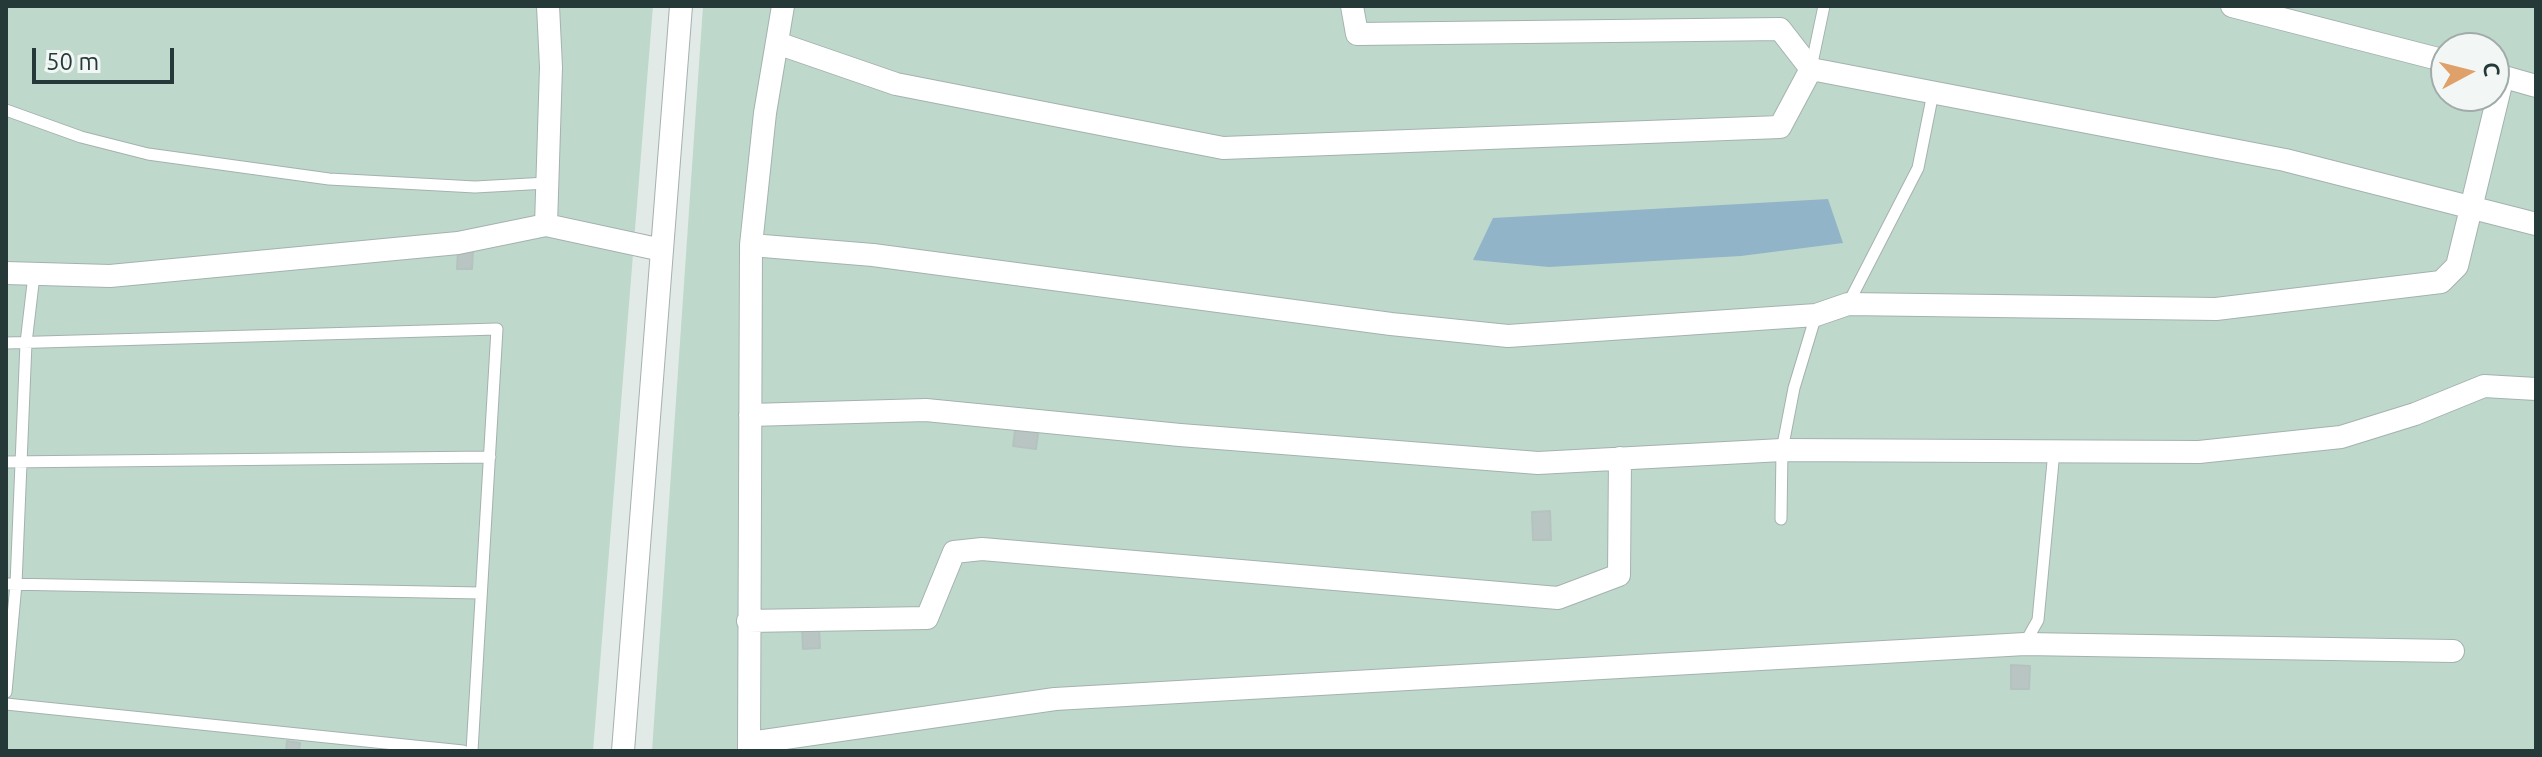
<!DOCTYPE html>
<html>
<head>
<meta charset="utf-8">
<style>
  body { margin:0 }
  #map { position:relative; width:2542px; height:757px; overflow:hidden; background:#e2eae8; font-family:Ubuntu,sans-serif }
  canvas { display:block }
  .frame { position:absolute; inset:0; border:8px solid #243938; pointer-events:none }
  .north { position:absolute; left:2430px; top:32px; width:80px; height:80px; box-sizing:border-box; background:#f2f7f6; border:2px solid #a0abaa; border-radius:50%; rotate:83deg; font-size:22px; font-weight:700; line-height:32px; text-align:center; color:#243938 }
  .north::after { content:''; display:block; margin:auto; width:28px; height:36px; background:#e0a06a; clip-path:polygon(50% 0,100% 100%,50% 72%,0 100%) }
  .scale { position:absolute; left:32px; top:48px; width:142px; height:36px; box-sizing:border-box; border:4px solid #243938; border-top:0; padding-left:10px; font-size:24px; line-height:28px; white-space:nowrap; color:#243938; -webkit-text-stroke:6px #f2f7f6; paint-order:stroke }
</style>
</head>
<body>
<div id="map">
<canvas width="2542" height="757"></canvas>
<div class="frame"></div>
<div class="north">С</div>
<div class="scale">50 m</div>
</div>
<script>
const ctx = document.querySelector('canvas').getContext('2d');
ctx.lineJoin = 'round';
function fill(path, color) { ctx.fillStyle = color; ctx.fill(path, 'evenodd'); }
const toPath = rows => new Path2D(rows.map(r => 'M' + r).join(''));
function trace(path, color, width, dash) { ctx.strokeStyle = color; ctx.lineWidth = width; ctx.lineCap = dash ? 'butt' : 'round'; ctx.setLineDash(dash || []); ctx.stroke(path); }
const green = toPath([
  [6,6,653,6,593,751,6,751],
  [703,6,2536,6,2536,751,652,751],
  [2446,48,2494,48,2494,96,2446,96]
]);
const water = toPath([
  [1828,199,1843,243,1741,256,1549,267,1473,260,1493,218]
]);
const building = toPath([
  [458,250,473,250,472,269,457,269,458,250],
  [1016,423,1039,426,1036,449,1013,446,1016,423],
  [1550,511,1551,540,1533,540,1532,512,1550,511],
  [819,625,820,648,803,649,802,626,819,625],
  [2011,665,2030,666,2029,689,2011,689,2011,665],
  [287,741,300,743,299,751,286,751,287,741]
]);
const service = toPath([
  [1811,68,1824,6],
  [6,110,81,137,148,154,329,179,475,187,547,183],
  [1848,304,1918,168,1933,93],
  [6,343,497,329,472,751],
  [6,462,490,457],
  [1781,519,1782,450,1794,388,1816,315],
  [6,584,481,593],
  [2025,643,2038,620,2054,451],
  [6,692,16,584,26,343,34,275],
  [6,704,463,751]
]);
const minor = toPath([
  [1352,6,1357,34,1780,29,1811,69],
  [2232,6,2446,61],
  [777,43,896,84,1223,148,1780,127,1811,69,2285,160,2536,224],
  [2494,74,2536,86],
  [546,225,551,67,548,6],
  [751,245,873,255,1391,324,1508,336,1816,315,1848,304,2216,309,2441,282,2457,266,2503,76],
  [6,273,110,276,458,243,546,225,662,250],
  [750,415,926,410,1180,435,1538,463,1782,450,2199,452,2341,437,2415,414,2484,386,2536,389],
  [748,621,927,618,954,552,982,549,1558,598,1619,575,1620,458],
  [750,743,1055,699,2025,644,2453,651],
  [623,751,681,6],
  [749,751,751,245,765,113,783,6]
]);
fill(green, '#bed9cb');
fill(water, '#91b4c8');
fill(building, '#b8c5c2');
trace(building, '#b5c3c0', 2);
trace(service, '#a5b1b0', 13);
trace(minor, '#a5b1b0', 24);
trace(service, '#fff', 11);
trace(minor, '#fff', 22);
</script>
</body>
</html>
